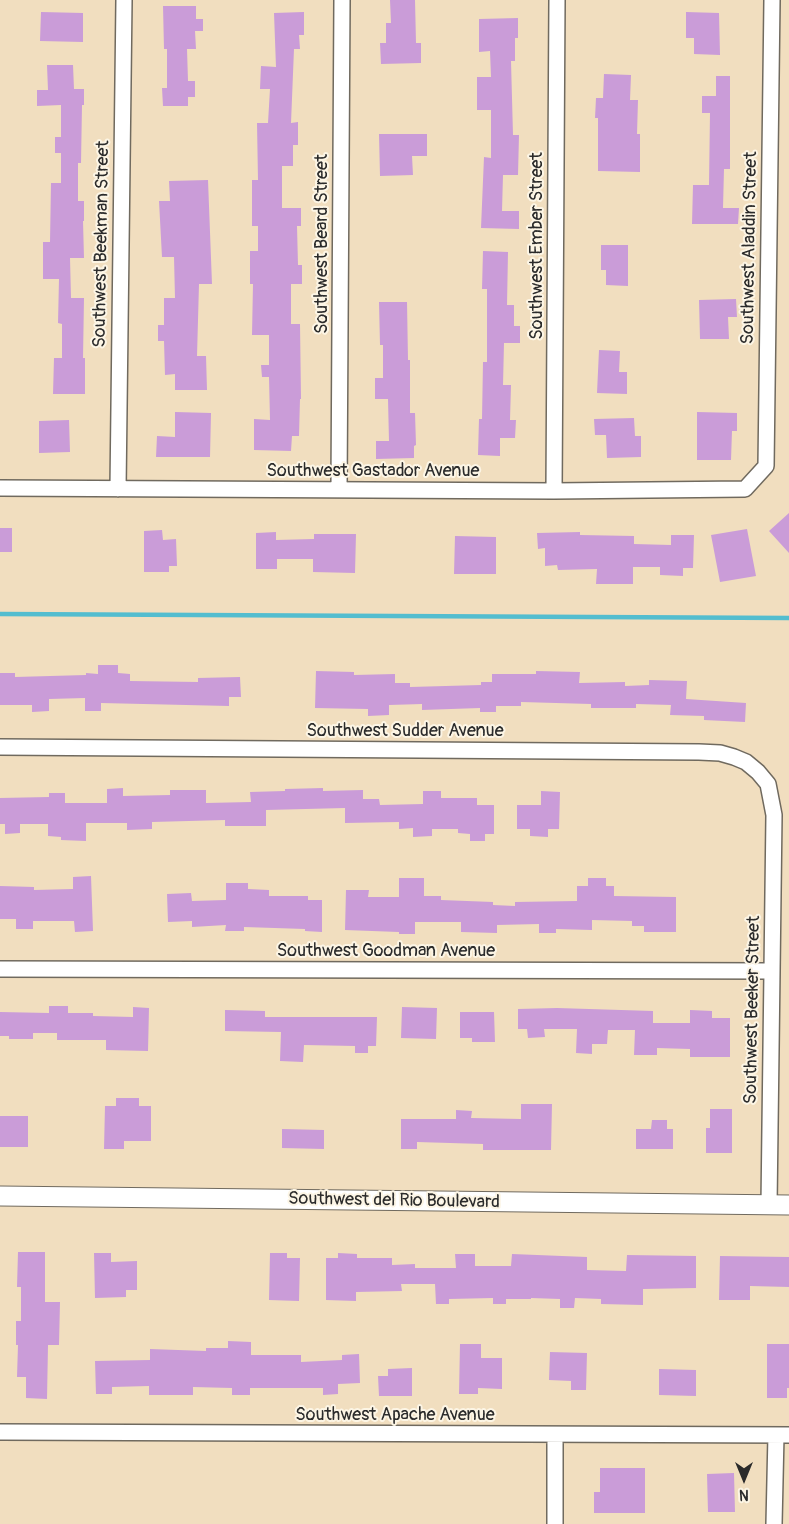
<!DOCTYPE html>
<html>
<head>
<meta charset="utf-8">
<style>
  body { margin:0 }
  #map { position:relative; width:789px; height:1524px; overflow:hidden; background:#f1debf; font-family:Pangolin,sans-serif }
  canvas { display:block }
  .north { position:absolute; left:719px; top:1454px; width:50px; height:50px; -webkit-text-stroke:4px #fcf5e5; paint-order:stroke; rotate:180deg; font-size:14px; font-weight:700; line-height:20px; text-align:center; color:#2b2b2b }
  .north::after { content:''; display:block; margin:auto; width:18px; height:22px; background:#2b2b2b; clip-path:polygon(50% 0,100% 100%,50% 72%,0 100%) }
</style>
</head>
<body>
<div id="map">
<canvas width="789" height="1524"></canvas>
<div class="north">N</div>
</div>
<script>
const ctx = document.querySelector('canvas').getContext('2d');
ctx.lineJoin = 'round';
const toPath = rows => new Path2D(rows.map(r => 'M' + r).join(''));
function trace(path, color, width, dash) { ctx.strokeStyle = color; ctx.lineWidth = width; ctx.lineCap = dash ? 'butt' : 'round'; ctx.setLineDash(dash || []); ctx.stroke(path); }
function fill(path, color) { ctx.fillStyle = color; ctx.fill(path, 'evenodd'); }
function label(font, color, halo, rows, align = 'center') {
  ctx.font = font + ' Pangolin,sans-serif'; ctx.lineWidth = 4; ctx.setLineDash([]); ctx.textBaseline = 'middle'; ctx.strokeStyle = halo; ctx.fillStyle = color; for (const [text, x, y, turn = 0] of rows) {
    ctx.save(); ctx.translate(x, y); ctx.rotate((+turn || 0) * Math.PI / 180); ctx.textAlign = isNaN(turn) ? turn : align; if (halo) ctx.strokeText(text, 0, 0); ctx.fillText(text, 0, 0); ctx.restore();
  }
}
const stream = toPath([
  [0,614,789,618]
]);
const building = toPath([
  [390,0,415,0,416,43,421,43,421,63,381,64,380,43,386,43,386,23,391,23],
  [163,6,196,6,196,19,203,19,203,31,195,31,196,49,187,49,188,81,195,81,195,97,188,97,188,106,163,106,162,88,167,88,167,49,164,49],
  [41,12,83,13,83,42,40,41],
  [304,12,304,35,299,35,300,49,294,49,291,123,298,122,298,145,293,145,293,166,282,166,282,208,301,208,301,226,297,226,298,265,302,265,302,284,291,284,291,324,300,324,301,399,300,399,299,436,292,436,291,451,254,450,254,419,270,420,269,377,262,377,261,365,269,365,269,335,252,335,253,284,250,284,250,251,258,251,258,226,252,226,252,180,258,180,257,123,268,123,270,89,260,89,261,66,276,67,274,13],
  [686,12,719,13,720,55,694,54,694,38,686,38],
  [518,18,518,38,515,38,515,61,511,61,513,135,519,135,518,175,503,175,502,211,519,211,519,229,481,228,484,157,491,158,491,110,477,110,477,77,491,77,490,51,479,52,479,19],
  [47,65,73,65,74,89,84,89,84,105,82,105,81,163,78,163,78,201,84,201,84,221,83,221,84,258,70,258,71,298,84,298,83,358,85,358,85,394,53,394,54,358,62,358,62,324,58,323,59,279,43,279,43,242,50,242,51,183,61,183,61,153,55,153,55,137,61,137,61,105,37,106,37,90,48,90],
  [604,74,631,75,630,100,638,100,637,134,640,134,640,172,598,171,598,118,595,118,596,98,603,98],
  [716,76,730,76,730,169,724,169,723,208,739,208,738,224,692,224,693,185,709,185,710,113,702,113,702,96,716,96],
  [379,134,427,134,427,156,412,156,413,175,380,176],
  [208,180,212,284,199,284,197,356,206,356,207,390,175,390,175,374,165,375,164,341,158,341,158,325,164,325,164,298,175,298,174,257,162,257,159,201,170,201,169,181],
  [601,245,628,245,628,286,606,285,606,270,601,270],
  [483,251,508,252,507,305,514,305,514,326,520,326,520,343,504,343,503,385,511,385,510,420,516,420,515,438,500,438,500,456,478,455,479,419,482,419,483,362,487,362,487,289,482,289],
  [736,299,737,317,728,317,729,339,700,339,699,300],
  [379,302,407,302,408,360,410,360,410,413,415,413,416,445,414,446,414,458,376,459,376,441,389,441,388,399,375,399,375,378,383,378,383,345,380,345],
  [599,350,620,351,619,372,627,372,627,394,597,393],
  [175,412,211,413,210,457,156,457,157,436,175,437],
  [697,412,737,413,737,431,732,431,731,460,697,460],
  [634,418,635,436,641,436,641,457,607,458,606,435,595,435,594,419],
  [69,420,70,452,39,453,39,421],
  [789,513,789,553,769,531],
  [0,528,12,528,12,552,0,552],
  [747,529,756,576,720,582,711,535],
  [162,530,163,540,176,539,177,566,169,566,169,572,144,572,144,531],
  [276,532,276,540,314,539,314,534,356,534,355,573,313,572,313,559,277,559,277,569,256,569,256,533],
  [580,532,580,535,634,536,634,544,671,545,671,535,694,535,693,568,683,568,683,576,660,575,660,567,633,567,633,584,596,584,597,569,558,570,557,565,545,566,545,548,538,549,537,533],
  [455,536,496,537,496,574,454,574],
  [98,665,118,665,118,673,130,674,130,681,198,682,198,678,240,677,241,697,229,697,229,706,101,703,101,711,85,711,85,698,49,699,49,711,32,712,32,705,0,705,0,673,15,673,15,677,86,675,86,673,98,674],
  [316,671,354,672,354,675,395,674,395,683,410,683,410,687,481,685,481,682,492,682,492,674,536,674,536,671,580,672,579,683,625,682,625,686,649,685,649,680,687,681,686,699,746,703,745,722,704,720,704,716,670,715,671,705,636,704,636,708,591,708,591,704,521,702,521,706,496,706,496,712,480,712,480,708,422,710,422,704,389,705,389,715,368,716,368,709,315,708],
  [123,788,123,796,170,795,170,790,206,790,206,803,251,802,250,792,285,791,285,789,323,788,323,791,363,790,363,799,379,799,380,805,423,804,423,791,441,791,441,798,477,798,477,805,494,805,494,834,485,834,485,841,470,841,470,834,458,833,458,829,432,829,432,836,413,837,413,828,399,829,399,822,345,823,345,808,266,810,266,826,225,826,225,820,152,822,152,829,127,830,127,823,86,823,86,841,61,840,61,837,48,836,48,824,20,824,20,833,5,834,5,824,0,824,0,798,49,797,49,793,65,793,65,803,107,803,107,789],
  [541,791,560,792,559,829,548,829,548,837,530,836,530,829,517,829,517,805,541,805],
  [91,876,93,931,75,932,74,921,33,921,33,929,16,929,16,919,0,919,0,886,34,887,34,890,73,889,73,877],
  [399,878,424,878,424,896,441,896,441,900,493,902,493,905,515,906,515,902,577,901,577,886,588,886,588,878,606,878,606,886,614,886,614,896,676,897,676,932,644,932,644,926,632,926,632,921,592,920,592,930,556,929,556,933,539,933,539,924,497,925,497,933,461,932,461,922,415,922,415,934,399,934,399,932,345,930,346,890,369,890,368,897,399,897],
  [226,883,248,883,248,889,269,890,269,896,308,896,308,900,322,900,322,932,305,931,305,929,244,927,244,931,225,931,226,925,192,927,192,921,168,922,167,894,191,893,192,901,226,900],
  [49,1006,68,1006,68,1013,93,1013,93,1016,133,1017,133,1007,149,1008,148,1051,106,1050,106,1040,57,1040,57,1033,33,1033,33,1039,9,1039,9,1036,0,1036,0,1012,49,1013],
  [402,1007,437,1008,436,1039,401,1038],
  [557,1008,653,1011,653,1023,690,1023,690,1010,712,1011,712,1018,730,1018,730,1057,690,1057,690,1049,657,1048,657,1055,634,1055,635,1030,608,1030,607,1044,592,1044,592,1054,576,1053,577,1029,544,1029,545,1037,528,1038,527,1029,518,1029,518,1009],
  [225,1010,265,1011,265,1017,377,1017,376,1046,368,1046,368,1053,355,1053,355,1046,304,1045,303,1062,280,1061,281,1032,225,1031],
  [460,1012,494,1012,495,1042,472,1042,472,1038,460,1038],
  [116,1098,139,1098,139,1106,151,1106,151,1141,124,1141,124,1149,104,1149,105,1106,116,1106],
  [521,1104,552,1104,551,1150,483,1150,483,1144,417,1142,417,1149,401,1149,401,1119,456,1119,456,1110,472,1111,471,1118,521,1119],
  [710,1109,732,1109,732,1153,706,1153,706,1128,710,1128],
  [0,1116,28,1116,28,1147,0,1147],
  [652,1120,667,1120,667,1129,673,1129,673,1149,636,1149,636,1129,651,1129],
  [282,1129,324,1130,324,1149,282,1148],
  [18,1252,45,1252,45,1302,60,1302,59,1345,48,1345,47,1399,26,1398,26,1377,17,1377,18,1345,16,1345,16,1321,21,1321,21,1287,17,1287],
  [94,1253,111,1253,111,1262,137,1261,137,1290,126,1290,126,1297,95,1298],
  [270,1253,287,1253,287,1258,300,1258,299,1301,269,1300],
  [338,1253,357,1254,357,1258,392,1258,392,1265,415,1264,415,1268,456,1268,455,1254,475,1254,475,1266,511,1266,512,1254,587,1257,587,1270,626,1271,627,1255,696,1256,696,1288,643,1289,643,1305,601,1304,601,1299,575,1298,574,1308,560,1308,560,1299,531,1298,531,1299,506,1299,506,1304,493,1304,493,1298,449,1299,449,1304,436,1304,435,1284,401,1284,402,1291,356,1292,356,1301,326,1300,326,1258,338,1258],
  [720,1256,789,1257,789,1287,750,1286,750,1300,719,1300],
  [228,1341,251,1342,251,1355,301,1355,301,1362,342,1360,342,1355,359,1354,360,1383,338,1384,338,1394,323,1395,323,1388,250,1388,250,1395,232,1395,232,1388,193,1387,193,1395,149,1395,149,1386,112,1387,112,1394,96,1394,95,1361,150,1360,150,1349,206,1351,206,1348,228,1348],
  [460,1344,481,1344,481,1358,502,1358,502,1389,478,1388,478,1394,459,1394],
  [767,1344,789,1344,789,1388,787,1388,787,1398,767,1398],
  [550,1352,587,1353,586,1390,571,1390,571,1381,549,1380],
  [412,1368,412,1396,379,1396,378,1376,388,1376,388,1369],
  [659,1369,696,1370,696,1396,659,1395],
  [600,1468,645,1468,645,1513,594,1513,594,1492,600,1492],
  [734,1473,735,1512,708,1512,707,1474]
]);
const minor = toPath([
  [0,488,554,491,745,489,766,466,772,0],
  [118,489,124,0],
  [339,489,342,0],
  [554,491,557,0],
  [0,747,699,752,720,753,734,757,746,762,758,772,768,784,774,815,769,1205],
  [0,969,771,971],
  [0,1432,789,1435],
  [555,1435,555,1524],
  [774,1524,776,1435]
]);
const tertiary = toPath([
  [0,1196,789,1205]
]);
const streetNames = [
  ["Southwest Beekman Street",102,244,-89],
  ["Southwest Beard Street",322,244,-90],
  ["Southwest Ember Street",537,246,-90],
  ["Southwest Aladdin Street",750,248,-89],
  ["Southwest Gastador Avenue",373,471],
  ["Southwest Sudder Avenue",405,731],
  ["Southwest Goodman Avenue",386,951],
  ["Southwest Beeker Street",753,1010,-89],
  ["Southwest del Rio Boulevard",394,1201,1],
  ["Southwest Apache Avenue",395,1415]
];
trace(stream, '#53bdcf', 4.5);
fill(building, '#ca9cd8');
trace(minor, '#706a5f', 18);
trace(tertiary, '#706a5f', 21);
trace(minor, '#fff', 15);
trace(tertiary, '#fff', 19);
label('18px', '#2b2b2b', '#fcf5e5', streetNames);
</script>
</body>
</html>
